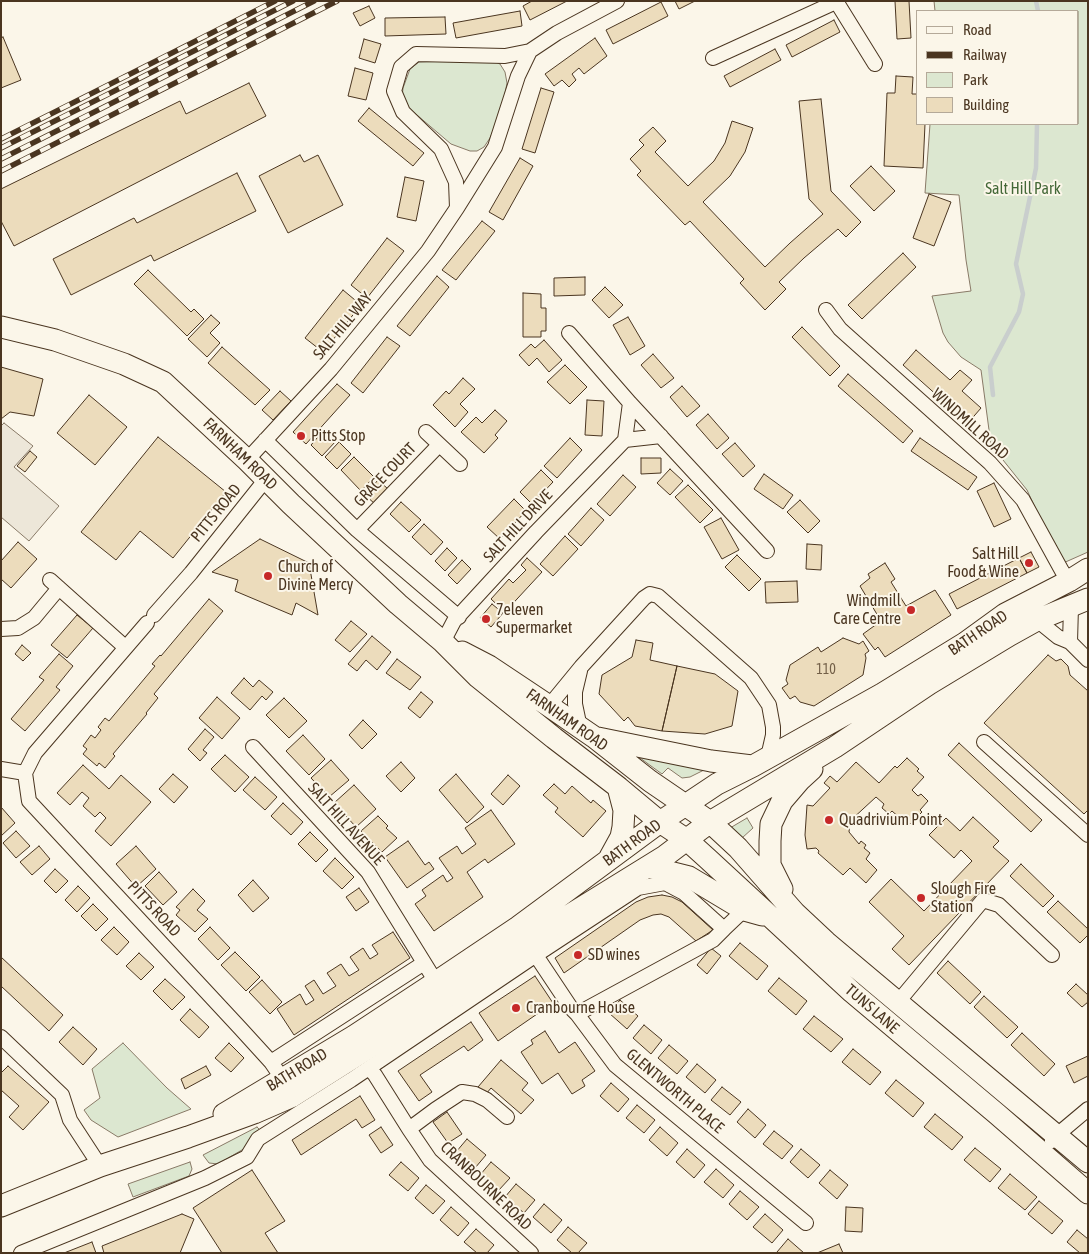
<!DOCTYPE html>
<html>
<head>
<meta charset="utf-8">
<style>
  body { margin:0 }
  #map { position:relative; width:1089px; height:1254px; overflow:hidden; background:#fbf6e9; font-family:"Asap Condensed",sans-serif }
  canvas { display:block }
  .frame { position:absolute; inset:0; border:2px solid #4a3520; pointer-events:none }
  .legend { position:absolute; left:916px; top:10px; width:162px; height:115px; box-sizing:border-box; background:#fbf6e9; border:1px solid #b4a999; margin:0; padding:6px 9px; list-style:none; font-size:15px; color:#4a3520 }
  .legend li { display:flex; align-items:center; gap:10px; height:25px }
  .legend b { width:25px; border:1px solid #b4a999 }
</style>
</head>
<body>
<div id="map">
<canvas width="1089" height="1254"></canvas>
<div class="frame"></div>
<ul class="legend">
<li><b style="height:6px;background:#fbf6e9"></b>Road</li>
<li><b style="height:6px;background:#4a3520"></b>Railway</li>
<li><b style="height:14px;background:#dce7d0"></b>Park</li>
<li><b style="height:14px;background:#ecdcbc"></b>Building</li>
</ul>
</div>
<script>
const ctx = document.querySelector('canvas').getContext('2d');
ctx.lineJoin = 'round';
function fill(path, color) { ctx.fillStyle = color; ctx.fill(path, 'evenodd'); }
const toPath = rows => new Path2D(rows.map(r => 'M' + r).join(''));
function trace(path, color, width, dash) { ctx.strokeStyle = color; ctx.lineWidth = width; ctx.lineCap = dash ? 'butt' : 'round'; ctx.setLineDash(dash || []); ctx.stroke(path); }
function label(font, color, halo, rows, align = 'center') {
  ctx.font = font + ' "Asap Condensed",sans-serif'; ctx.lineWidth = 4; ctx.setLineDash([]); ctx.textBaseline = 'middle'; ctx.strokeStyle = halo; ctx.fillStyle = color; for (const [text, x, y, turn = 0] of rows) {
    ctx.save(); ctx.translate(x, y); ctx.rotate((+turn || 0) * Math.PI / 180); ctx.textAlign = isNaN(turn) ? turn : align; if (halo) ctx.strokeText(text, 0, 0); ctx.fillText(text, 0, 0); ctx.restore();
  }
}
const green = toPath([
  [934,1,1088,1,1088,552,1061,564,1027,490,991,445,981,370,961,357,948,342,943,333,932,296,971,291,966,260,959,195,925,193,930,124,1078,124,1078,11,935,11,934,1],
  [483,60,494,61,500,64,505,72,507,83,504,99,498,119,490,138,484,147,477,151,470,151,451,144,404,104,402,98,403,88,410,69,419,62,483,60],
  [636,755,704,770,690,777,682,778,668,768,662,774,636,755],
  [747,818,753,828,742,838,730,828,747,818],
  [123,1043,167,1088,191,1109,118,1137,91,1120,84,1110,100,1098,92,1069,123,1043],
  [257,1127,260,1130,247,1147,218,1164,209,1163,203,1155,257,1127],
  [190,1162,192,1169,189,1176,133,1197,128,1184,190,1162]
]);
const parking = toPath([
  [4,423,33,446,14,467,59,506,29,541,1,517,1,426,4,423]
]);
const stream = toPath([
  [1036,1,1038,11],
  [993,395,990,367,1019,312,1023,294,1016,264,1036,168,1037,124]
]);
const building = toPath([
  [532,1,567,1,530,20,523,6,532,1],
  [675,1,695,1,679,9,675,1],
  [895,1,909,1,911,38,897,39,895,1],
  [661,2,668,16,613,44,606,30,661,2],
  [369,6,375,18,360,26,353,13,369,6],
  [520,11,522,26,456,38,453,23,520,11],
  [445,17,446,34,385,36,385,18,445,17],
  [834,20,840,32,792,57,786,45,834,20],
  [3,37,21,80,1,88,1,38,3,37],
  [595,38,607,56,584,74,579,68,572,74,576,80,569,87,562,80,554,86,545,74,595,38],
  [364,39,381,44,375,63,359,58,364,39],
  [775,49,781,60,730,87,724,76,775,49],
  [355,68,373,73,366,100,348,96,355,68],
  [896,76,913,77,912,94,918,94,918,124,925,124,923,168,884,166,887,93,895,93,896,76],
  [249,83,266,116,14,246,1,221,1,189,180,101,186,114,249,83],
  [541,88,554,92,535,153,522,149,541,88],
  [821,99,831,191,861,222,846,237,838,229,804,258,779,282,786,289,765,310,740,283,744,279,690,221,685,225,637,175,641,171,630,159,644,145,639,140,653,127,666,141,655,152,688,186,714,161,725,143,732,121,753,128,745,152,730,176,703,202,765,267,790,243,823,214,809,199,799,101,821,99],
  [369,108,424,153,413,166,358,121,369,108],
  [300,155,304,162,318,155,343,205,288,233,259,176,300,155],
  [520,158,533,166,503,220,489,212,520,158],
  [871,166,895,191,874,211,850,186,871,166],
  [237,173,256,211,154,261,151,255,71,295,53,259,134,218,137,223,237,173],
  [405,177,424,181,416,221,397,217,405,177],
  [929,194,951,202,934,246,913,238,929,194],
  [482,221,495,231,456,280,442,270,482,221],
  [387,238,404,251,367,298,351,285,387,238],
  [903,253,916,267,862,319,848,305,903,253],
  [148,270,191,312,194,309,204,319,187,336,134,284,148,270],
  [437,276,449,287,410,336,397,326,437,276],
  [585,277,585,295,554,296,554,278,585,277],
  [605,287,623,305,609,318,592,300,605,287],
  [343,290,361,305,323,352,305,338,343,290],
  [523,293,541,294,541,308,546,308,546,331,541,331,541,337,523,337,523,293],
  [211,315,220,323,210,333,220,343,207,357,188,339,211,315],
  [628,317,645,346,630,355,613,325,628,317],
  [802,327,840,366,830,376,792,337,802,327],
  [387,337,400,346,363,393,351,383,387,337],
  [544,340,562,360,549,372,537,358,529,366,519,355,531,344,535,348,544,340],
  [222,347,270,390,255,405,208,363,222,347],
  [916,350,950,380,960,370,972,380,962,391,981,408,968,423,903,365,916,350],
  [653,354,674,378,661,388,641,365,653,354],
  [565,365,587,387,570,404,547,382,565,365],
  [1,367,43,379,34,416,10,412,1,419,1,367],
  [848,374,913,431,903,443,838,386,848,374],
  [463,378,475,389,460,404,468,412,455,427,433,405,446,391,449,394,463,378],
  [337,384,350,395,306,444,293,432,337,384],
  [682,386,700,406,687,417,670,397,682,386],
  [280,391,291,401,273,420,262,410,280,391],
  [89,395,127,427,95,465,57,433,89,395],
  [587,400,604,401,602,436,585,435,587,400],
  [495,410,507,421,495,435,498,438,484,453,461,432,476,417,482,423,495,410],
  [708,414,729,438,717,449,696,425,708,414],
  [324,430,336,441,322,456,311,445,324,430],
  [158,437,226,492,173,558,140,531,116,560,81,532,158,437],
  [570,438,582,450,557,478,544,466,570,438],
  [920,438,977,477,968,490,911,451,920,438],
  [339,442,351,454,337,469,325,457,339,442],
  [735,443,755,466,743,477,722,454,735,443],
  [30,451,37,457,25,472,17,466,30,451],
  [354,457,374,477,361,491,341,470,354,457],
  [641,458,661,458,661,473,641,474,641,458],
  [670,469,683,481,670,495,657,483,670,469],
  [541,470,553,482,532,504,520,492,541,470],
  [764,474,793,495,783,509,754,489,764,474],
  [623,475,636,487,610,516,597,504,623,475],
  [378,480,388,489,375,504,365,495,378,480],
  [994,483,1011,519,994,527,977,491,994,483],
  [688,485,713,510,700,523,675,497,688,485],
  [514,499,526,511,500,539,487,527,514,499],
  [800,500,820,521,808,533,787,512,800,500],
  [401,502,421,520,409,532,390,514,401,502],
  [591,508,604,520,581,546,568,534,591,508],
  [721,518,739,550,722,559,704,527,721,518],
  [424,524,443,542,431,555,412,537,424,524],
  [565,536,578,549,553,576,540,564,565,536],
  [260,539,309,563,318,615,296,603,292,615,235,591,238,580,212,572,260,539],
  [18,542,37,559,11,588,1,579,1,561,18,542],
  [807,544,822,545,821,570,806,569,807,544],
  [447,548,457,558,445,571,435,561,447,548],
  [1031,552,1039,567,1027,573,1019,558,1031,552],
  [737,555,761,579,749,591,725,567,737,555],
  [527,558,542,572,505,612,491,599,509,579,513,583,526,570,521,565,527,558],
  [1019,558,1027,573,957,609,949,594,1019,558],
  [462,560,471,569,457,584,448,575,462,560],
  [885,563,895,579,891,582,906,606,935,590,951,615,885,657,878,647,875,650,863,634,881,621,860,586,870,578,868,574,885,563],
  [797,581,798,602,766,603,765,582,797,581],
  [209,599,223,611,154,694,158,698,146,713,147,714,113,754,115,756,105,768,99,763,97,766,83,754,87,749,83,746,91,735,95,738,101,730,98,727,105,718,109,721,155,666,152,664,160,655,161,656,209,599],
  [492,604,503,613,491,627,480,618,492,604],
  [77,615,93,628,67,658,51,645,77,615],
  [351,621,367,634,350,652,335,640,351,621],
  [372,636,391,652,377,670,366,660,357,671,348,664,372,636],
  [843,638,859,644,863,641,869,651,865,654,866,658,863,675,814,706,800,702,795,696,790,699,782,688,788,684,786,680,790,665,818,647,821,652,843,638],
  [636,640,653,643,650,660,677,666,662,731,635,726,628,717,624,721,599,694,602,675,632,657,636,640],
  [22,645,31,653,23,661,15,654,22,645],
  [59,654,73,666,56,687,60,690,25,731,11,719,44,680,39,677,59,654],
  [1048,655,1056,661,1061,659,1068,666,1070,675,1088,691,1088,810,1084,814,984,723,1048,655],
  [397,659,421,677,410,690,386,673,397,659],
  [677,666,715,674,738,691,732,726,705,734,662,731,677,666],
  [244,678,253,687,259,680,273,692,266,700,262,696,250,710,231,693,244,678],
  [421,692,433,702,420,718,408,708,421,692],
  [217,697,240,718,222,739,199,718,217,697],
  [284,698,307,721,289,738,266,715,284,698],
  [363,720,377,734,362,749,349,735,363,720],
  [205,729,214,737,203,750,207,753,200,761,188,749,205,729],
  [303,735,325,759,309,775,286,751,303,735],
  [959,743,1042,820,1031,832,948,755,959,743],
  [225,755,249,777,235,792,211,769,225,755],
  [907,758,919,769,917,771,924,777,912,790,918,796,921,794,928,801,920,810,922,812,910,824,903,818,901,819,892,811,889,814,882,808,884,804,876,797,850,821,849,832,859,844,861,841,866,845,864,848,870,853,866,859,877,870,866,883,850,868,843,875,818,853,819,851,816,848,807,849,805,835,807,805,813,806,830,788,824,783,830,776,837,782,856,762,879,783,895,766,897,768,907,758],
  [331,760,349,780,329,797,311,778,331,760],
  [401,762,415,778,401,792,386,776,401,762],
  [83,765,109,789,121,775,151,802,111,846,95,831,106,818,100,812,95,817,83,806,89,798,82,792,70,805,57,793,83,765],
  [173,774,188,787,174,803,159,789,173,774],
  [456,774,484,807,467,823,439,790,456,774],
  [508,775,520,786,503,805,491,794,508,775],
  [255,777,277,797,265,810,243,790,255,777],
  [554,784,565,794,572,786,591,803,593,800,606,811,583,837,555,812,558,808,543,795,554,784],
  [354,785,376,809,356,827,334,803,354,785],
  [283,803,303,822,291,835,271,816,283,803],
  [1,807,15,823,1,836,1,807],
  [491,810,515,844,488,863,485,859,467,872,483,897,434,931,415,904,426,896,422,890,443,875,447,882,453,878,439,858,457,846,462,854,476,844,465,828,491,810],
  [378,816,388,826,386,828,397,838,382,852,361,831,378,816],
  [973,817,999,841,993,847,1009,861,909,965,892,949,904,936,869,902,891,879,924,911,972,861,961,850,954,858,929,835,946,818,960,831,973,817],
  [16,831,30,846,16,858,3,843,16,831],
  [310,832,328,850,316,862,298,844,310,832],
  [408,841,425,865,429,862,434,869,407,888,385,857,408,841],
  [39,846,50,859,32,875,20,862,39,846],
  [136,846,156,869,136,887,116,864,136,846],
  [335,858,354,877,342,889,323,871,335,858],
  [1021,864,1054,896,1043,907,1010,876,1021,864],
  [55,869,68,881,56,893,44,881,55,869],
  [159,872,177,892,163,905,145,886,159,872],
  [253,880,269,898,253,912,238,895,253,880],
  [78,886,90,898,77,912,65,900,78,886],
  [359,888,369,902,356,911,346,897,359,888],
  [193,889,205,901,197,910,208,919,195,932,176,915,180,910,176,907,193,889],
  [662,895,672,897,682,902,713,930,696,941,669,917,661,914,653,915,640,920,564,973,555,958,636,902,648,897,662,895],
  [1058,901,1088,929,1088,935,1080,943,1047,912,1058,901],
  [93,904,108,919,96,931,81,916,93,904],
  [114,927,129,942,117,955,101,940,114,927],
  [210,927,230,948,218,960,198,939,210,927],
  [393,932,410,958,294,1035,277,1009,300,994,306,1005,314,1000,305,986,314,980,323,994,336,986,327,973,341,964,349,976,359,970,350,957,363,948,370,959,378,954,372,945,393,932],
  [740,943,768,966,757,980,729,956,740,943],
  [711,948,721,956,707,974,697,965,711,948],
  [235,952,260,977,246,991,221,965,235,952],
  [139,953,154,967,141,980,126,966,139,953],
  [1,957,63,1015,49,1031,1,986,1,957],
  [948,961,981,992,970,1004,937,973,948,961],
  [535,976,553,1003,498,1041,479,1013,535,976],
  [779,978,807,1001,796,1015,768,991,779,978],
  [165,979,185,997,172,1010,153,991,165,979],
  [262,980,282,1002,270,1014,249,992,262,980],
  [1076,984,1088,995,1088,1002,1082,1007,1067,993,1076,984],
  [984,996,1018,1027,1007,1038,974,1007,984,996],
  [620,1000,638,1016,627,1029,609,1013,620,1000],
  [190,1009,209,1027,199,1038,180,1020,190,1009],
  [814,1016,843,1039,831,1052,803,1029,814,1016],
  [471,1022,483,1040,468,1051,464,1046,420,1075,432,1092,419,1101,398,1071,471,1022],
  [644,1025,662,1040,651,1054,633,1038,644,1025],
  [73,1027,97,1049,83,1065,59,1042,73,1027],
  [545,1031,559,1053,575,1042,595,1071,582,1080,585,1086,572,1094,558,1073,542,1084,521,1052,533,1044,531,1040,545,1031],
  [1022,1033,1055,1064,1044,1076,1011,1045,1022,1033],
  [229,1043,244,1058,231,1072,215,1058,229,1043],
  [669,1045,688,1061,677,1074,658,1058,669,1045],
  [853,1049,881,1072,870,1085,842,1062,853,1049],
  [1088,1056,1088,1076,1074,1083,1066,1066,1088,1056],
  [501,1060,528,1083,522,1090,534,1100,521,1114,491,1088,486,1094,478,1087,501,1060],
  [697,1064,716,1080,705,1093,686,1077,697,1064],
  [8,1066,49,1102,23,1130,9,1117,19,1106,1,1090,1,1073,8,1066],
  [206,1066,211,1075,185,1089,181,1079,206,1066],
  [896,1080,924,1103,913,1117,885,1093,896,1080],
  [611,1083,629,1099,618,1112,600,1096,611,1083],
  [722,1087,741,1102,730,1115,711,1100,722,1087],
  [360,1096,375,1120,362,1128,356,1119,301,1155,292,1140,360,1096],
  [637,1105,655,1120,644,1133,626,1118,637,1105],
  [748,1109,766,1125,755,1138,737,1122,748,1109],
  [447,1112,462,1134,448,1143,433,1122,447,1112],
  [935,1114,963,1137,952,1150,924,1127,935,1114],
  [381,1127,393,1145,381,1153,369,1135,381,1127],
  [660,1127,678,1143,667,1156,649,1140,660,1127],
  [774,1131,793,1146,782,1159,763,1144,774,1131],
  [467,1139,486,1155,475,1168,456,1152,467,1139],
  [975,1148,1001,1169,990,1182,964,1160,975,1148],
  [687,1149,705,1165,694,1178,676,1162,687,1149],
  [801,1149,820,1165,808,1178,790,1162,801,1149],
  [401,1162,419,1178,408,1191,389,1175,401,1162],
  [491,1162,510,1178,498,1191,480,1175,491,1162],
  [716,1169,734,1185,723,1198,704,1182,716,1169],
  [252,1170,285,1221,265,1233,278,1253,222,1253,193,1208,252,1170],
  [830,1170,848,1185,837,1199,819,1183,830,1170],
  [1010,1174,1037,1197,1025,1210,998,1188,1010,1174],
  [516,1184,535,1200,524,1213,505,1197,516,1184],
  [426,1185,445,1201,433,1214,415,1198,426,1185],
  [740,1191,759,1207,747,1220,729,1204,740,1191],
  [1039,1201,1063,1221,1052,1234,1028,1214,1039,1201],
  [544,1204,562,1220,551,1233,533,1217,544,1204],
  [451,1207,469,1223,458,1236,440,1220,451,1207],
  [846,1207,863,1208,862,1232,845,1231,846,1207],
  [182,1214,194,1219,180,1253,104,1253,102,1246,182,1214],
  [765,1214,783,1230,772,1243,753,1227,765,1214],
  [568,1227,587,1243,578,1253,572,1253,557,1240,568,1227],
  [476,1229,494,1245,487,1253,477,1253,464,1242,476,1229],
  [1077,1230,1088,1239,1088,1253,1080,1253,1067,1242,1077,1230],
  [788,1239,804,1253,778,1253,777,1252,788,1239],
  [92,1242,96,1253,64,1253,92,1242],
  [839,1244,843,1253,817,1253,839,1244]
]);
const minor = toPath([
  [836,1,875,64],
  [713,58,836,2],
  [457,208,456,182,441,149,403,112,394,91,401,67,416,54,505,56,530,51],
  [826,310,840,329,990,463,1023,500,1062,571,1069,581],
  [569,333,630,403,767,551],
  [426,432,460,464],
  [265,440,357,530,459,617],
  [625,440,661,436],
  [247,460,331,369,428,251,457,208,495,147,518,76,530,51,557,33,617,1],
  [357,530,439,445],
  [50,580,125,647],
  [154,615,191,573,266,479],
  [1037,620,1058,637,1070,642,1088,660],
  [147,623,35,753,25,773,29,801,240,1028,271,1062,286,1084],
  [1,629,18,628,34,618,59,588],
  [443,642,454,621,536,532,625,440,630,403],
  [1070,642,1071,607],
  [549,706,581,667,644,598,650,594,658,596,751,678,769,705,773,727,773,735,768,757],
  [580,728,575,704,575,692,580,671],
  [984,742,1088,835],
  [253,747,368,872,436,982],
  [1,769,25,773],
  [531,948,571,1008,577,1014,615,1065,806,1223],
  [898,1002,983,900,999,905,1052,955],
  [577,1014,713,940,724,929],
  [1,1037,62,1095,70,1120,100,1166],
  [271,1062,424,963],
  [369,1068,375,1075,409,1129,430,1160,531,1253],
  [409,1129,436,1109,462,1092,475,1094,487,1100,507,1117],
  [1052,1141,1057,1135,1088,1109],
  [21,1253,205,1178,247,1157,258,1139,351,1080,536,955,638,888,665,883,684,893,724,929,744,910]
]);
const primary = toPath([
  [1,327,55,340,124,364,163,382,247,460,291,504,398,604,443,642,478,677,554,738,618,787,660,822,687,840,708,859,852,992,997,1114,1088,1193],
  [462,652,489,666,549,706,594,737,650,781,710,822,738,848,795,913,826,942,1088,1162],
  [598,738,711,761,752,766],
  [610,857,621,837,623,827,624,810,618,787],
  [649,867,689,877,744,910,762,915],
  [782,889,770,865,770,841,771,824,782,801,800,780,812,769],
  [224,1114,354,1036,436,982,518,927,660,822,717,784,753,766,882,694,965,643,1005,614,1069,581,1088,569],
  [1,1206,100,1166,188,1137,254,1113,293,1096,413,1020,526,942,665,856,710,822,835,747,929,684,1010,635,1037,620,1088,599]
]);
const rail = toPath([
  [1,139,275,1],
  [1,148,293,1],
  [1,159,314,1],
  [1,171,337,1]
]);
const markers = [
  [301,436,5,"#c62828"],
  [1029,563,5,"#c62828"],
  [268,576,5,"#c62828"],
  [911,610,5,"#c62828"],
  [486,619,5,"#c62828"],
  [829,820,5,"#c62828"],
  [921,898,5,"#c62828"],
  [578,955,5,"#c62828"],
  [516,1008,5,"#c62828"]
];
const numberNames = [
  ["110",826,670]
];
const parkNames = [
  ["Salt Hill Park",1023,189]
];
const streetNames = [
  ["SALT HILL WAY",343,326,-50],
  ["WINDMILL ROAD",970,424,42],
  ["FARNHAM ROAD",240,454,44],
  ["GRACE COURT",385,475,-46],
  ["PITTS ROAD",216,513,-51],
  ["SALT HILL DRIVE",518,526,-47],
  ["BATH ROAD",978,633,-34],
  ["FARNHAM ROAD",567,720,35],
  ["SALT HILL AVENUE",346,824,48],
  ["BATH ROAD",632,843,-36],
  ["PITTS ROAD",154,909,47],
  ["TUNS LANE",872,1009,41],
  ["BATH ROAD",297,1070,-31],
  ["GLENTWORTH PLACE",675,1091,40],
  ["CRANBOURNE ROAD",486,1186,44]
];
const poiNames = [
  ["Pitts Stop",311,436],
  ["Salt Hill",1019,554,"right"],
  ["Food & Wine",1019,572,"right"],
  ["Church of",278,567],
  ["Divine Mercy",278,585],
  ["Windmill",901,601,"right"],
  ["Care Centre",901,619,"right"],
  ["7eleven",496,610],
  ["Supermarket",496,628],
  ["Quadrivium Point",839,820],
  ["Slough Fire",931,889],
  ["Station",931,907],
  ["SD wines",588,955],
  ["Cranbourne House",526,1008]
];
fill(green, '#dce7d0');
trace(green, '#887966', 1);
fill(parking, '#ede7d9');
trace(parking, '#887966', 1);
trace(stream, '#c9cecd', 4.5);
fill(building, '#ecdcbc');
trace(building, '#4a3520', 1);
trace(minor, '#4a3520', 16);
trace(primary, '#4a3520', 23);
trace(minor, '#fbf6e9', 14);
trace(primary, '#fbf6e9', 21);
trace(rail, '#4a3520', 5.5);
trace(rail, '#fbf6e9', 4, [11]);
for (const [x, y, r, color] of markers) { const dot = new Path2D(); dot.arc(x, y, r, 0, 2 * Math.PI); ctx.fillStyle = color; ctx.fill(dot); trace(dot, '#fbf6e9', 2); }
label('14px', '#725f47', null, numberNames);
label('16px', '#436837', '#fbf6e9', parkNames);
label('16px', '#4a3520', '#fbf6e9', streetNames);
label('16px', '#4a3520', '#fbf6e9', poiNames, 'left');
</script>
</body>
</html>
